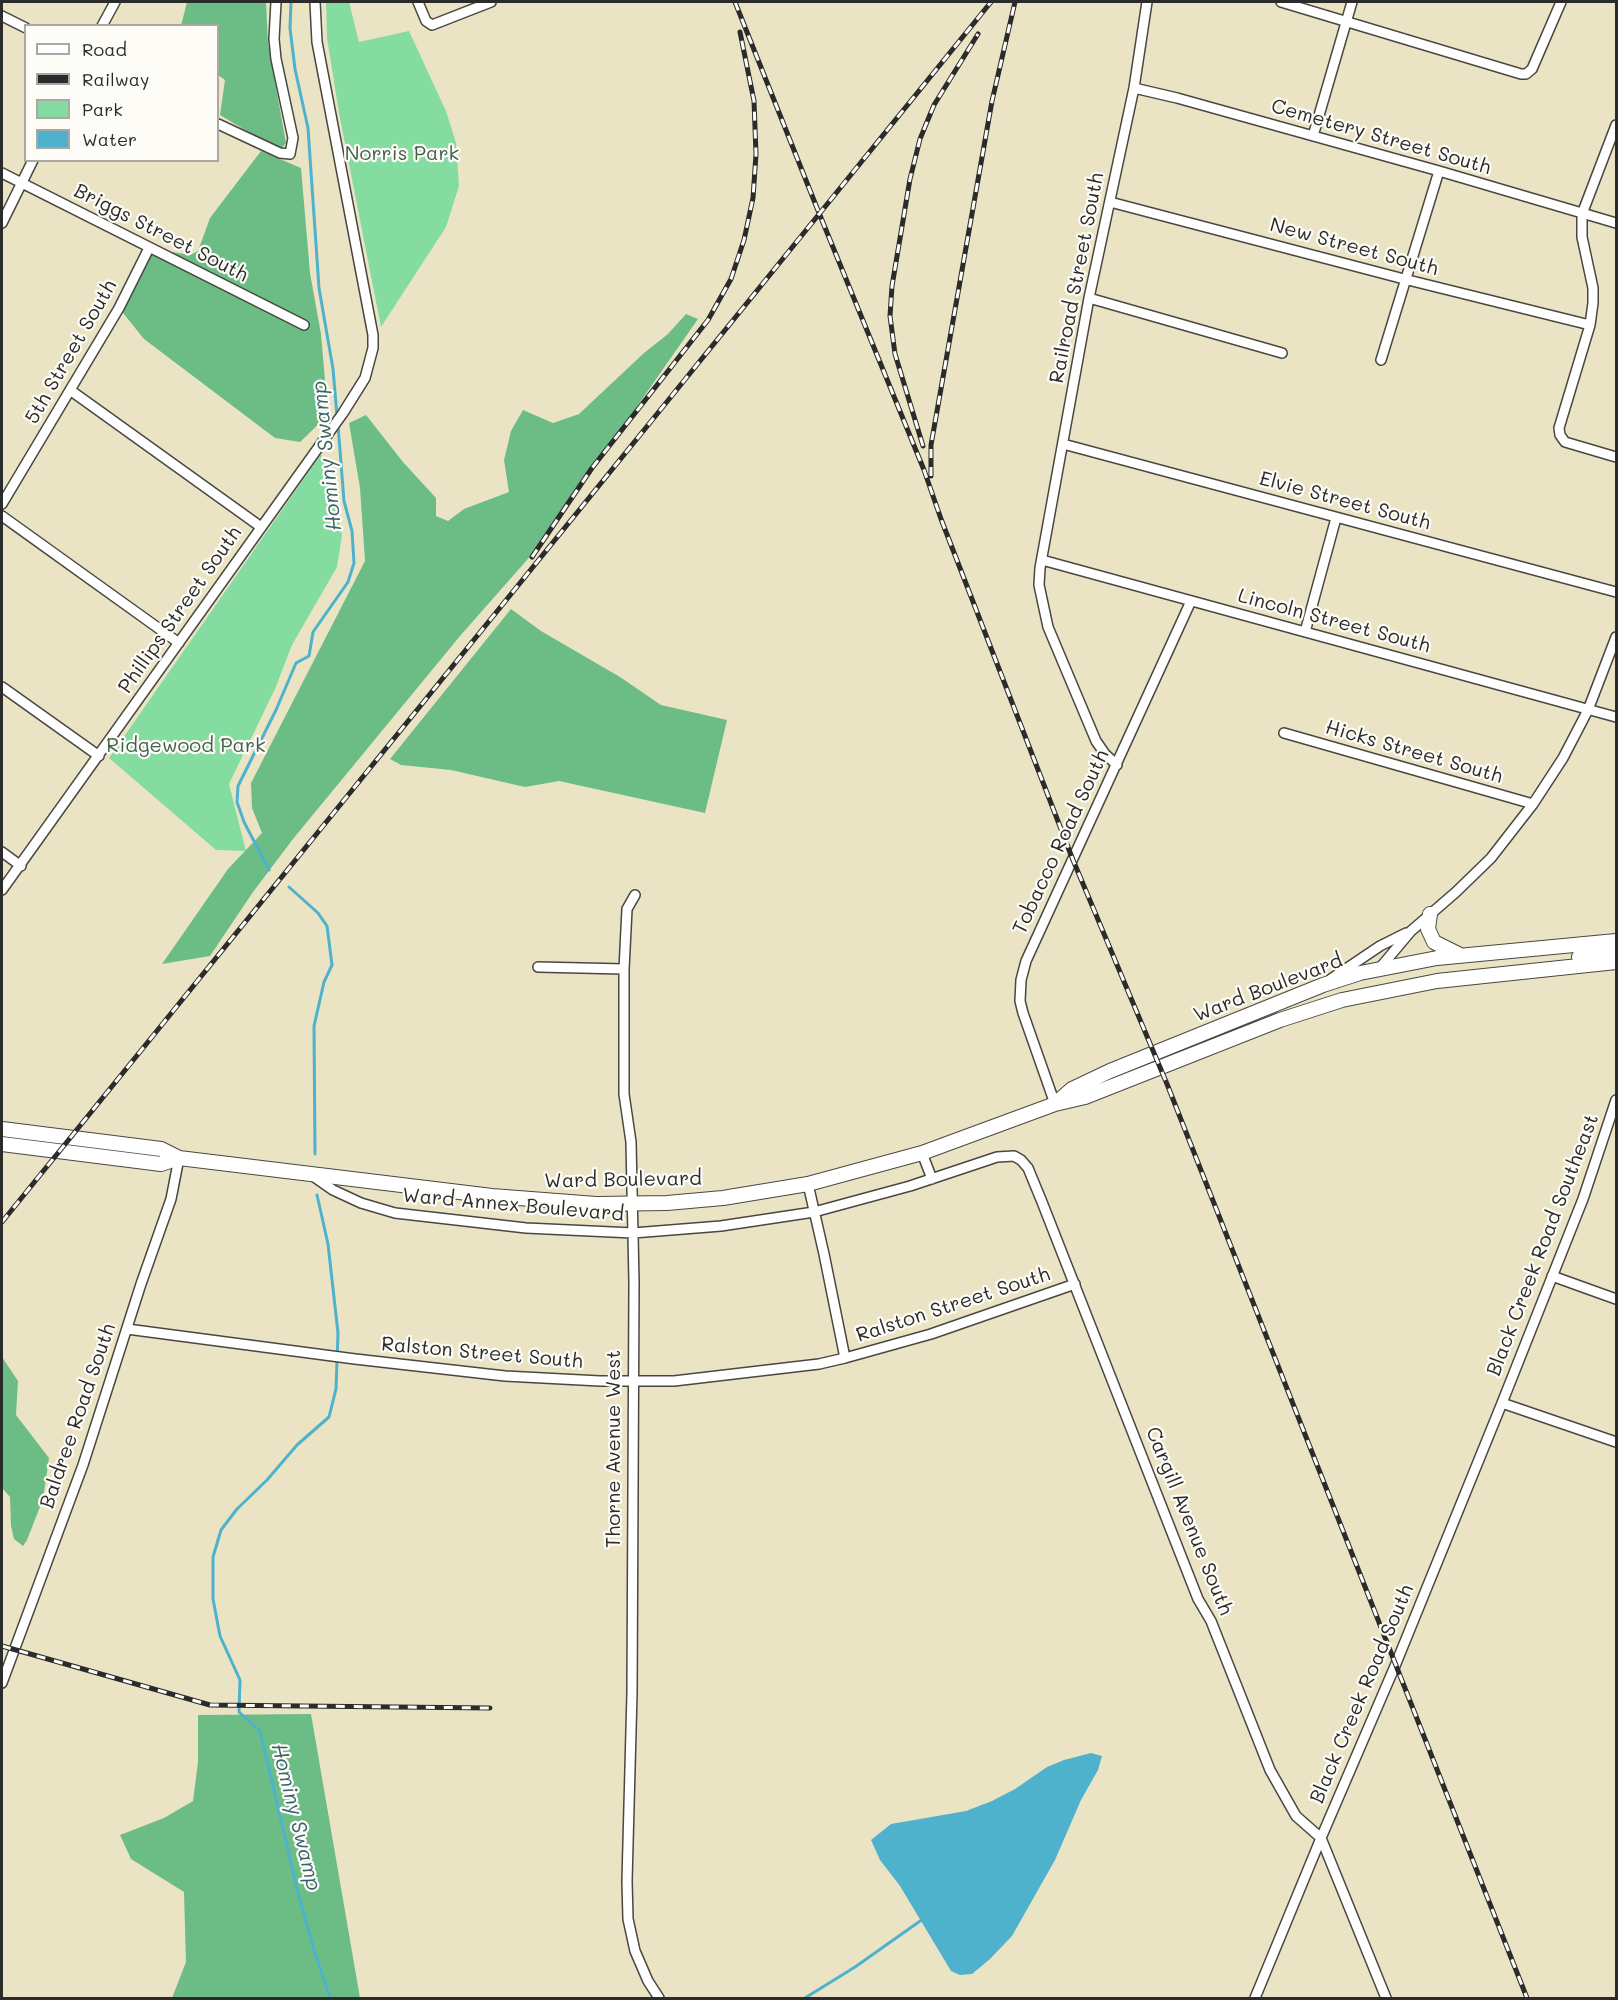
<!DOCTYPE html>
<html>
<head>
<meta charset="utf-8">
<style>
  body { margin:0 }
  #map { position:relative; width:1618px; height:2000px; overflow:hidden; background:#ebe4c4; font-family:Mali,sans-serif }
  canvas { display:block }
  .frame { position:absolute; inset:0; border:3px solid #2b2b2b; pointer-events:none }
  .legend { position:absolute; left:24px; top:24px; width:195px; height:138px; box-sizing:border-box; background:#fdfcf7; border:2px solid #a9a8a5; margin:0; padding:8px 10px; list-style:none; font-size:18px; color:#2b2b2b }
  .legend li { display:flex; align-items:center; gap:12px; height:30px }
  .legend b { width:30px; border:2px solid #a9a8a5 }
</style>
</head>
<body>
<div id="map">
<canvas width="1618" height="2000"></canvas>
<div class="frame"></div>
<ul class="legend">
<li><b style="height:8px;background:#fff"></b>Road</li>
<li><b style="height:8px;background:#2b2b2b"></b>Railway</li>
<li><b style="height:16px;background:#85dca0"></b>Park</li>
<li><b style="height:16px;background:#4fb2cd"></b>Water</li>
</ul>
</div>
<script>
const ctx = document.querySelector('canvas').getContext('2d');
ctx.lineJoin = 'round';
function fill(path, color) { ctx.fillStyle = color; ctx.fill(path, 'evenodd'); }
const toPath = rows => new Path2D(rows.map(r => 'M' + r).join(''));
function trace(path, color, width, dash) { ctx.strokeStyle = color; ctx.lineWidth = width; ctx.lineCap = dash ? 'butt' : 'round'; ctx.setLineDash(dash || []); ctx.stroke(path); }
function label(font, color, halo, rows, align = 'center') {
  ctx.font = font + ' Mali,sans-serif'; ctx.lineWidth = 4.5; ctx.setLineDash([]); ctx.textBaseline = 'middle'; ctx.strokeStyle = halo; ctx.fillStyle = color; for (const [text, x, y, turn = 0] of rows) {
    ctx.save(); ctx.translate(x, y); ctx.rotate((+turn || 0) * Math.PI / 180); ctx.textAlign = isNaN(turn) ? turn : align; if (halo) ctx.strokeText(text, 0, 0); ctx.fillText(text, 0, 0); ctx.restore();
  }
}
const green = toPath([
  [326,2,349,2,359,42,409,31,446,111,456,143,459,186,446,227,381,327,339,113,327,38],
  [321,454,342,535,337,567,292,645,275,689,229,784,246,851,216,850,109,758]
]);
const forest = toPath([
  [187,2,266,2,268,43,286,143,282,148,270,145,220,115,225,80,218,75,218,26,181,26],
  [261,151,301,168,310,273,321,334,328,415,300,442,275,438,144,339,119,308,149,248,190,255,198,251,210,218],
  [686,314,698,319,541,544,460,636,293,839,253,892,210,956,162,964,228,869,262,833,252,808,251,783,365,561,360,488,349,423,366,415,403,462,436,498,436,516,448,521,464,509,509,492,504,460,511,431,523,410,553,423,579,414,644,353,668,334],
  [511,609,541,631,620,677,661,705,727,720,705,813,559,781,525,787,451,770,401,765,390,759],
  [2,1357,18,1381,16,1415,49,1458,43,1499,27,1540,23,1546,14,1539,11,1526,10,1497,2,1488],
  [311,1714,360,1998,172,1998,186,1962,184,1892,131,1859,120,1835,164,1818,193,1801,198,1762,198,1715]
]);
const water = toPath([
  [1091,1753,1102,1756,1098,1770,1081,1800,1055,1860,1012,1936,990,1959,972,1974,960,1975,951,1971,900,1886,880,1860,871,1840,891,1824,966,1811,992,1801,1015,1789,1047,1767,1064,1760]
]);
const stream = toPath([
  [291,2,290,28,295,69,308,128,319,288,333,369,337,416],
  [269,870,244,822,237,802,238,786,276,710,296,663,309,656,313,632,348,582,354,563,352,531,344,501,338,425],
  [289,887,318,913,327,926,332,965,324,982,314,1026,315,1154],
  [317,1195,328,1244,338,1333,336,1389,329,1417,297,1445,267,1480,237,1509,221,1530,213,1557,213,1599,220,1636,240,1680,239,1712,260,1731,297,1889,314,1950,330,1998],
  [805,1998,855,1967,923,1919]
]);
const minor = toPath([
  [418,2,426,21,432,25,491,2],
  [1281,2,1521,74,1526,74,1532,69,1561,2],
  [2,16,26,28],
  [102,26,115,2],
  [1134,88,1177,98,1439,171,1616,223],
  [218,124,280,153,290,154,293,138,276,59,274,39,276,2],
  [1616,125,1582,214,1582,237,1593,288,1593,303,1590,325,1559,428,1560,435,1565,442,1616,457],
  [1313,136,1352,2],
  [2,173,304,325],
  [1110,202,1404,279,1590,325],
  [2,223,33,160],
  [1089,298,1282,353],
  [1381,360,1439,171],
  [70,390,261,527],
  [1063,444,1616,592],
  [2,504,119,308,149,248],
  [2,516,179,643],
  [1042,560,1616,717],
  [1305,632,1336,518],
  [2,687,99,756],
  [1284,733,1533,804],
  [1117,765,1105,754,1096,741,1048,627,1039,585,1040,568,1089,298,1134,88,1147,2],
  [2,852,21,866],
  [2,890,343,413,365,378,373,348,373,335,317,42,315,2],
  [635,895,627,909,624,969,624,1094,631,1142,634,1282,632,1693,627,1881,628,1919,635,1951,648,1981,659,1998],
  [538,967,624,969],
  [1379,969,1411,931,1456,892,1491,858,1533,804,1563,758,1588,710,1616,637],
  [1331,979,1380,946,1406,933],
  [1055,1104,1023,1013,1020,1001,1021,980,1026,961,1191,601],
  [922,1153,932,1179],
  [313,1176,333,1190,361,1203,395,1213,526,1228,633,1233,721,1226,814,1212,910,1186,997,1157,1014,1156,1021,1160,1028,1168,1042,1202,1198,1599,1211,1621,1270,1770,1296,1816,1321,1838,1386,1998],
  [808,1184,824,1254,845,1358],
  [1552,1276,1616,1299],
  [127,1329,355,1359,505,1376,600,1381,674,1381,819,1364,845,1358,931,1334,1075,1284],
  [1502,1403,1616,1442],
  [2,1683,83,1465,141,1284,171,1199,179,1158],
  [1255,1998,1321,1838,1395,1666,1502,1403,1583,1199,1616,1100]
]);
const highway = toPath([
  [1430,914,1428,929,1434,942,1458,954],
  [1579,957,1616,952],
  [1057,1102,1072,1089,1110,1071,1323,985,1360,973,1437,958,1616,941],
  [2,1129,161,1149,179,1158,492,1196,596,1204,667,1203,723,1198,808,1184,922,1153,1055,1104,1085,1097,1280,1020,1342,1000,1437,981,1616,962],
  [2,1144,161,1164,179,1158]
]);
const rail = toPath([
  [735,2,817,208,924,470,941,519,1073,860,1167,1084,1527,1998],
  [923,446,895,354,890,316,892,286,910,179,920,139,934,105,978,34],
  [931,476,931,445,992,101,1015,2],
  [532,557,592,468,708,320,731,279,744,240,753,198,756,154,754,101,740,32],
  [2,1222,991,2],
  [2,1646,210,1705,490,1708]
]);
const streetNames = [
  ["Cemetery Street South",1381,137,16],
  ["Briggs Street South",161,233,27],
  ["New Street South",1354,247,15],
  ["Railroad Street South",1077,278,-79],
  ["5th Street South",71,352,-60],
  ["Elvie Street South",1345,501,15],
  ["Phillips Street South",180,610,-55],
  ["Lincoln Street South",1334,621,15],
  ["Hicks Street South",1414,752,16],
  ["Tobacco Road South",1061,842,-65],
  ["Ward Boulevard",1268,988,-21],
  ["Ward Boulevard",623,1180,-1],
  ["Ward Annex Boulevard",513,1205,5],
  ["Black Creek Road Southeast",1543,1245,-69],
  ["Ralston Street South",953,1305,-18],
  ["Ralston Street South",482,1353,5],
  ["Baldree Road South",78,1416,-71],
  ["Thorne Avenue West",614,1449,-90],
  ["Cargill Avenue South",1189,1521,68],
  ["Black Creek Road South",1362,1694,-67]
];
const parkNames = [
  ["Norris Park",402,154],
  ["Ridgewood Park",186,746]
];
const waterNames = [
  ["Hominy Swamp",327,456,-96],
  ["Hominy Swamp",296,1817,76]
];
fill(green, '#85dca0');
fill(forest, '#6cbc86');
fill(water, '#4fb2cd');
trace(stream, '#4fb2cd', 3);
trace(minor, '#484742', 12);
trace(highway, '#484742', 16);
trace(minor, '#fff', 9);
trace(highway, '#fff', 14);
trace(rail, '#2b2b2b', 5);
trace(rail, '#fdfcf7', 3, [9]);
label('20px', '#2b2b2b', '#fdfcf7', streetNames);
label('20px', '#46604e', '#fdfcf7', parkNames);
label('italic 21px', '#39616c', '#fdfcf7', waterNames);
</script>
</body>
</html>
